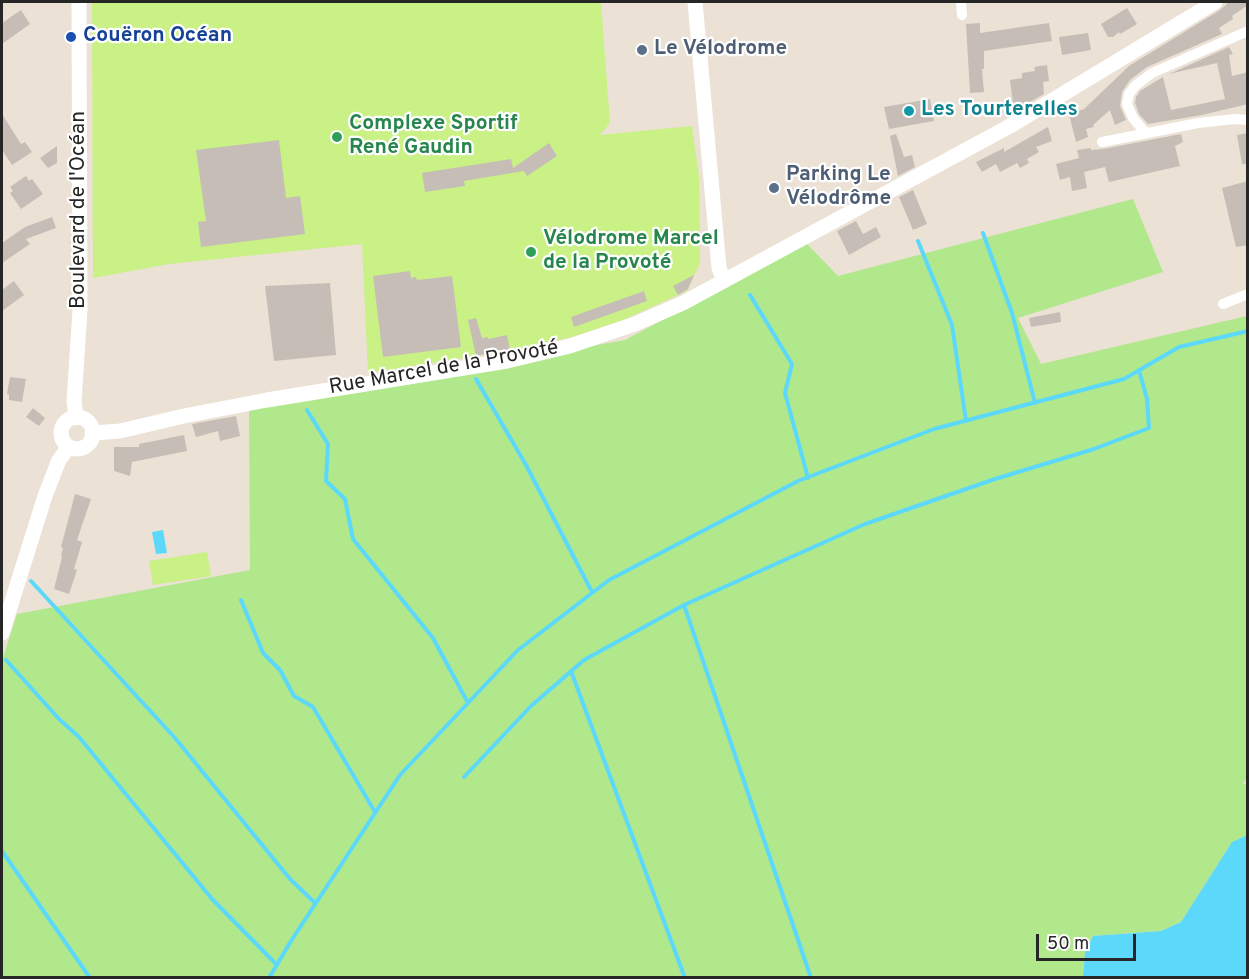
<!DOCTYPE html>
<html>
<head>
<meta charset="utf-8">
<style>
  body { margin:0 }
  #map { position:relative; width:1249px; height:979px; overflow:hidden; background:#ebe1d5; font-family:Overpass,sans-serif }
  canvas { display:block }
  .frame { position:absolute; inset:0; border:3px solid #262626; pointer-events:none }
  .scale { position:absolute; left:1036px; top:934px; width:100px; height:27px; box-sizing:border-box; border:3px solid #262626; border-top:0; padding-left:8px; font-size:18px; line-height:21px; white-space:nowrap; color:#262626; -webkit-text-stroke:4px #fff; paint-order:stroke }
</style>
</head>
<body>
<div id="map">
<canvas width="1249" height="979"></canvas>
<div class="frame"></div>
<div class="scale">50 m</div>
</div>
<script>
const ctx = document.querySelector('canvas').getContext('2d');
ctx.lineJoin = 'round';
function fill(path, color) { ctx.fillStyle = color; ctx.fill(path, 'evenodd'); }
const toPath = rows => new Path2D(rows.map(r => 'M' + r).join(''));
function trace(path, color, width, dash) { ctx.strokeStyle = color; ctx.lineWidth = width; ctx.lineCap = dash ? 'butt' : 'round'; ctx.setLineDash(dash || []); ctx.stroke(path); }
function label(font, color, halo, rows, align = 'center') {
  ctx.font = font + ' Overpass,sans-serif'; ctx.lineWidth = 4.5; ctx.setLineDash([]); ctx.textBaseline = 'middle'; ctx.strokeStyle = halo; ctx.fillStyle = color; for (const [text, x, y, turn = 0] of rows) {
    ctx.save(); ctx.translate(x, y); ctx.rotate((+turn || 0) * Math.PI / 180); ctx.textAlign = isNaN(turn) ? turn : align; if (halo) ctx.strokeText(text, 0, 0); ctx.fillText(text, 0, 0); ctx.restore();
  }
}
const green = toPath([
  [1133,199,1163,272,1018,318,1041,364,1247,316,1248,777,1243,783,1247,785,1247,835,1232,842,1181,922,1161,931,1093,936,1085,953,1083,977,2,978,2,661,17,614,250,570,249,409,625,340,807,244,838,276]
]);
const pitch = toPath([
  [92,2,601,2,610,123,600,135,692,126,699,176,700,263,687,291,623,320,572,337,515,350,368,373,362,244,169,264,93,278],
  [207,552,211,576,153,585,149,561]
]);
const water = toPath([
  [163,530,167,553,156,554,152,532],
  [1247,835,1247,977,1083,977,1085,953,1093,936,1161,931,1181,922,1232,842]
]);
const stream = toPath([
  [983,233,1012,313,1035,403],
  [918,241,952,325,966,421],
  [750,295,792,364,785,393,808,478],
  [476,379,526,465,592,592],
  [307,410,328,444,326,481,345,499,353,539,433,638,468,703],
  [31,581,175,738,290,879,315,903],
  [241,600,263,653,280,670,294,696,313,707,375,812],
  [684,605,811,978],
  [6,660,59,719,79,737,212,899,277,965],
  [571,671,685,978],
  [464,777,531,706,584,660,684,605,865,524,995,479,1094,449,1149,428,1147,399,1139,370],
  [2,851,90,978],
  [269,978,291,941,400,775,518,650,609,580,798,481,934,429,1124,379,1179,347,1248,331]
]);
const building = toPath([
  [1229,2,1248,2,1248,5,1232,16,1233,19,1219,28,1222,34,1147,67,1130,80,1122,92,1120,106,1126,120,1115,125,1110,110,1093,125,1094,127,1086,129,1088,137,1076,142,1069,114,1084,109,1129,66,1220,10],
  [1127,8,1137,24,1120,34,1119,32,1113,37,1108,37,1101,24],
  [21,10,30,24,2,44,2,23],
  [980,23,980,33,1049,23,1052,41,984,51,984,69,982,69,984,92,970,93,966,24],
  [1088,33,1091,50,1062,55,1059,37],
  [1229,47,1233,54,1229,55,1232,76,1248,72,1248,104,1202,115,1148,124,1139,114,1135,103,1136,97,1140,91,1163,77,1171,110,1225,99,1217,63,1169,74],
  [1047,65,1049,81,1043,82,1044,94,1014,111,1010,80,1022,78,1022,73,1035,71,1034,67],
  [930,99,934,121,889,129,884,107],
  [2,114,21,144,25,142,32,152,12,165,2,150],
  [1048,127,1052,141,1036,147,1039,152,1027,159,1029,163,1020,168,1017,163,1000,172,996,164,982,172,976,162,1004,148,1004,152],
  [1248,133,1248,164,1242,164,1237,135],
  [896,134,904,157,912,155,915,167,898,176,890,136],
  [1181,134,1183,142,1175,146,1180,166,1109,182,1105,167,1084,172,1087,188,1072,191,1070,177,1060,180,1056,164,1079,158,1077,150,1091,148,1091,150,1103,149],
  [279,140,286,198,300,196,305,234,201,247,198,222,206,221,196,150],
  [549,143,557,156,527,176,524,171,464,181,465,186,425,192,422,173,511,159,513,168],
  [57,146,57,163,48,168,40,158],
  [26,176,29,181,32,179,43,194,21,209,10,193,13,191,10,187],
  [1248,181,1248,245,1236,247,1222,188],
  [913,190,927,224,913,230,899,197],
  [52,217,56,228,26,239,30,244,2,263,2,243,25,227],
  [856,221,863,234,876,227,881,237,849,255,837,231],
  [410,271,411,278,416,277,417,280,452,276,461,347,383,357,373,276],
  [694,275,688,289,678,295,673,286],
  [14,281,24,295,2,311,2,290],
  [330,283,336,355,274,361,265,286],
  [644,291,647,301,574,327,571,317],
  [1060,312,1061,322,1031,327,1029,318],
  [476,318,482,338,488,337,488,339,507,335,510,350,476,356,468,320],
  [10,377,26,379,22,402,9,400,9,394,7,394],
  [33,408,45,418,39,426,26,417],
  [236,416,240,436,220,441,218,431,196,437,192,424],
  [184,435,187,451,132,462,130,476,114,471,114,447,139,447,139,444],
  [75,494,91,499,77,540,82,542,74,569,77,570,69,594,54,589,62,557,61,556,63,548,61,547]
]);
const street = toPath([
  [961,2,962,15],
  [1248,31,1152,73,1135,86,1129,94,1127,104,1133,118,1143,130,1148,133,1198,123,1235,119,1248,120],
  [1102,142,1148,133],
  [1223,304,1248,294]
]);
const secondary = toPath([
  [695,2,719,268,724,281],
  '61 433a16 16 0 1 1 32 0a16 16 0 1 1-32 0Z',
  [76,418,74,401,80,310,79,2],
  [92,433,120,431,184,416,267,400,507,361,570,346,635,324,683,303,1010,126,1215,2],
  [2,633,45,496,59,460,69,447]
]);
const markers = [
  [71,37,6,"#1a4fb4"],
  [642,50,6,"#5c6f8a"],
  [909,111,6,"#0f9aa8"],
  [337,137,6,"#2e9e5b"],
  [774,188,6,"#5c6f8a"],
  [531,252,6,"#2e9e5b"]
];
const transitNames = [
  ["Couëron Océan",83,37]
];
const serviceNames = [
  ["Le Vélodrome",654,50],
  ["Parking Le",786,176],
  ["Vélodrôme",786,200]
];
const cultureNames = [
  ["Les Tourterelles",921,111]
];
const leisureNames = [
  ["Complexe Sportif",349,125],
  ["René Gaudin",349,149],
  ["Vélodrome Marcel",543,240],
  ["de la Provoté",543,264]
];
const streetNames = [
  ["Boulevard de l'Océan",80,210,-90],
  ["Rue Marcel de la Provoté",444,369,-10]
];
fill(green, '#b0e88b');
fill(pitch, '#c9f185');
fill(water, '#5cd9fa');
trace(stream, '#5cd9fa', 4);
fill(building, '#c6beb6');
trace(street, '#fff', 10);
trace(secondary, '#fff', 15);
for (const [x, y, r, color] of markers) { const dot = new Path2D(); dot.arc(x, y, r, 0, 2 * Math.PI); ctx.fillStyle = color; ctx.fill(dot); trace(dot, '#fff', 2); }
label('bold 21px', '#164399', '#fff', transitNames, 'left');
label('bold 21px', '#4e5e75', '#fff', serviceNames, 'left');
label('bold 21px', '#0d838f', '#fff', cultureNames, 'left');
label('bold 21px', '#27864d', '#fff', leisureNames, 'left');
label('21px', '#262626', '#fff', streetNames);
</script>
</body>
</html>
